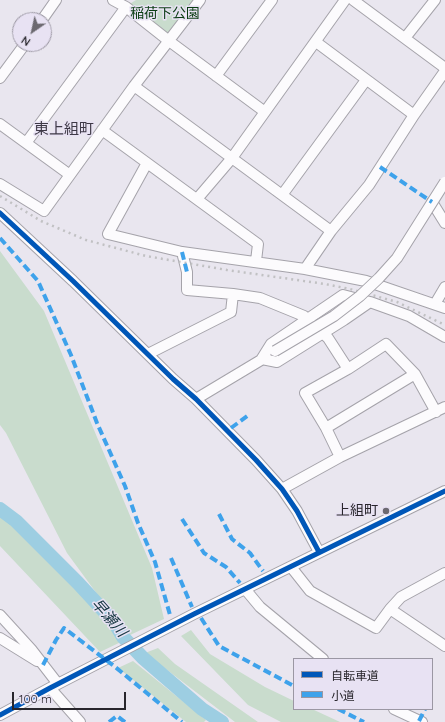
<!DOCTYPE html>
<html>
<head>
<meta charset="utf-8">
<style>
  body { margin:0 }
  #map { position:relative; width:445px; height:722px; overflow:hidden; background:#e9e6ef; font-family:Quicksand,"Noto Sans JP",sans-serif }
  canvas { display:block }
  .legend { position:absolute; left:293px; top:658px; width:140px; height:52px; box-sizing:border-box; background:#e8e2f3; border:1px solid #9b97a3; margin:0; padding:5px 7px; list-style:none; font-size:12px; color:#28262c }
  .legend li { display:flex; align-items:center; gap:8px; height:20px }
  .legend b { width:20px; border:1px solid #9b97a3 }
  .north { position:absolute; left:12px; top:12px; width:40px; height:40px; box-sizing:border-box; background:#e8e2f3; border:1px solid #9b97a3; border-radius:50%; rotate:214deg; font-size:11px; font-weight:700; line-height:16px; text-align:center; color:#28262c }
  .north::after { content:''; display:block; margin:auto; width:14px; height:18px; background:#6c6970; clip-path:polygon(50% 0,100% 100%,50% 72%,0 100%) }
  .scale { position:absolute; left:12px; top:692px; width:114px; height:18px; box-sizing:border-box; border:2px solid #28262c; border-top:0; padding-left:5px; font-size:12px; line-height:14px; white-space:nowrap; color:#28262c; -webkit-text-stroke:3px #e8e2f3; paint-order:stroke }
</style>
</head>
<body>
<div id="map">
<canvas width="445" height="722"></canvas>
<ul class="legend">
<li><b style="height:5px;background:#0057b8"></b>自転車道</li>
<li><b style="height:5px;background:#3ea2eb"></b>小道</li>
</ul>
<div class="north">N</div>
<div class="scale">100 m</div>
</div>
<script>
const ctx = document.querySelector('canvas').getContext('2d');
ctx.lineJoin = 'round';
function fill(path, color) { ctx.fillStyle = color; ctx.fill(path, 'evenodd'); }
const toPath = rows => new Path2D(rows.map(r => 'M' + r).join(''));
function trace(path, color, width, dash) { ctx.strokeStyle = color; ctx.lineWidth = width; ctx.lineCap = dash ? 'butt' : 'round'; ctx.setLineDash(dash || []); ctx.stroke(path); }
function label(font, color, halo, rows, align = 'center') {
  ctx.font = font + ' Quicksand,"Noto Sans JP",sans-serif'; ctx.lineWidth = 3; ctx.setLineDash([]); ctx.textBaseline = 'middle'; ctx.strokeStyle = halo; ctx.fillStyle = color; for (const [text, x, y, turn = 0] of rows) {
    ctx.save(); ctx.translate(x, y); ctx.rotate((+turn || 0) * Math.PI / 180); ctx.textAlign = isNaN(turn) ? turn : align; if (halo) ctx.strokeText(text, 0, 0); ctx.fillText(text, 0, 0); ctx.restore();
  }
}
const green = toPath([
  [136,0,194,0,169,36,128,5],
  [0,251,44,311,152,568,164,619,128,636,67,553,6,433,0,425],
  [0,513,75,585,123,641,100,652,0,546],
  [191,630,210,654,265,687,294,701,294,709,312,709,340,722,281,722,248,705,181,636],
  [158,648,175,664,258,722,235,722,145,653],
  [133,661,206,720,204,722,186,722,118,668]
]);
const river = toPath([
  [0,509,16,521,78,583,114,622,123,637,143,658,202,709,222,722]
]);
const minor = toPath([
  [113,0,126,7,169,41,265,112],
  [353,0,445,68],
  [42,20,56,0],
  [405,38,435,0],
  [316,42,414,115],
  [216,76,272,0],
  [0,78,25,44],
  [134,86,331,231],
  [0,124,70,175],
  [102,130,258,244,256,261],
  [26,143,126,7],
  [147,163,108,234,182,252,305,269,366,281,445,308],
  [0,184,44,211,134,86,200,0],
  [282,195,366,80],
  [197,199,232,158,345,0],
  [432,202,445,223],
  [0,213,73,281,173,379,196,399,256,460,282,489,297,511,319,552],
  [305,269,331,231,369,185,414,115,445,71],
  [233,294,260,298,304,316,328,338,348,369],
  [370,302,409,316,445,337],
  [435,304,445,287],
  [148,354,231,312,233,294,187,290,187,272,182,252],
  [261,360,271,344,343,295,370,302,344,320,277,362,262,359],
  [196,399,266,357],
  [326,428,415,374],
  [340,457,326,428,305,393,348,369,386,344,415,374,436,412],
  [282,489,340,457,445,407],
  [291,567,310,591,376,628,390,609,401,597,445,573],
  [245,589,260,607,323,659],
  [390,609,445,646],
  [0,615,31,649,58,684],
  [0,638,37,661],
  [50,688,80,722],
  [394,709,422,722],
  [0,715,50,688,194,614,445,491]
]);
const rail = toPath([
  [0,196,41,221,86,240,146,256,227,270,325,284,350,289,397,302,445,325]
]);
const minorBridge = toPath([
  [275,351,334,316,360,296,379,278,397,258,445,182]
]);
const quiet = toPath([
  [380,167,432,202],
  [0,238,38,281,71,355,97,423,125,486,138,523,155,562,170,615],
  [182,252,187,272],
  [231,428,250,414],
  [219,514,232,539,250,553,263,571],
  [182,519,204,553,226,567,240,583],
  [171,558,192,607],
  [201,618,219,646,294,686],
  [43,665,56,640,64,628,114,666,182,722],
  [338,709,364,722],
  [419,721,425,709],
  [109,722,117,716,125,722]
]);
const cycleway = toPath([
  [0,213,73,281,173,379,196,399,256,460,282,489,297,511,319,552],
  [0,715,50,688,194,614,445,491]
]);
const markers = [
  [386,511,4,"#6c6970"]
];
const parkNames = [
  ["稲荷下公園",165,14]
];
const poiNames = [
  ["上組町",378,511]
];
const neighbourhoodNames = [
  ["東上組町",64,129]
];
const waterNames = [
  ["早瀬川",109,618,49]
];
fill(green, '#c9dccd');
trace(river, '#9dcee2', 14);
trace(minor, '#a5a3aa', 12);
trace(minor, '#fcfbfd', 10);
trace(rail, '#c1c1c3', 2.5, [2, 4]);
trace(minorBridge, '#a5a3aa', 12, []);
trace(minorBridge, '#fcfbfd', 10);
trace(quiet, '#3ea2eb', 4, [8, 4]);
trace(cycleway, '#0057b8', 5);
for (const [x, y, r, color] of markers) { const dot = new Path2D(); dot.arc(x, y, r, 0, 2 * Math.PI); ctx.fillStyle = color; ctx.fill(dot); trace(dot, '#e8e2f3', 1.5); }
label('14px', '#0a3d13', '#e8e2f3', parkNames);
label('14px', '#28262c', '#e8e2f3', poiNames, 'right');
label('15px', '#3d3846', '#e8e2f3', neighbourhoodNames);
label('italic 15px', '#10323d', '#e8e2f3', waterNames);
</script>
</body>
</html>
